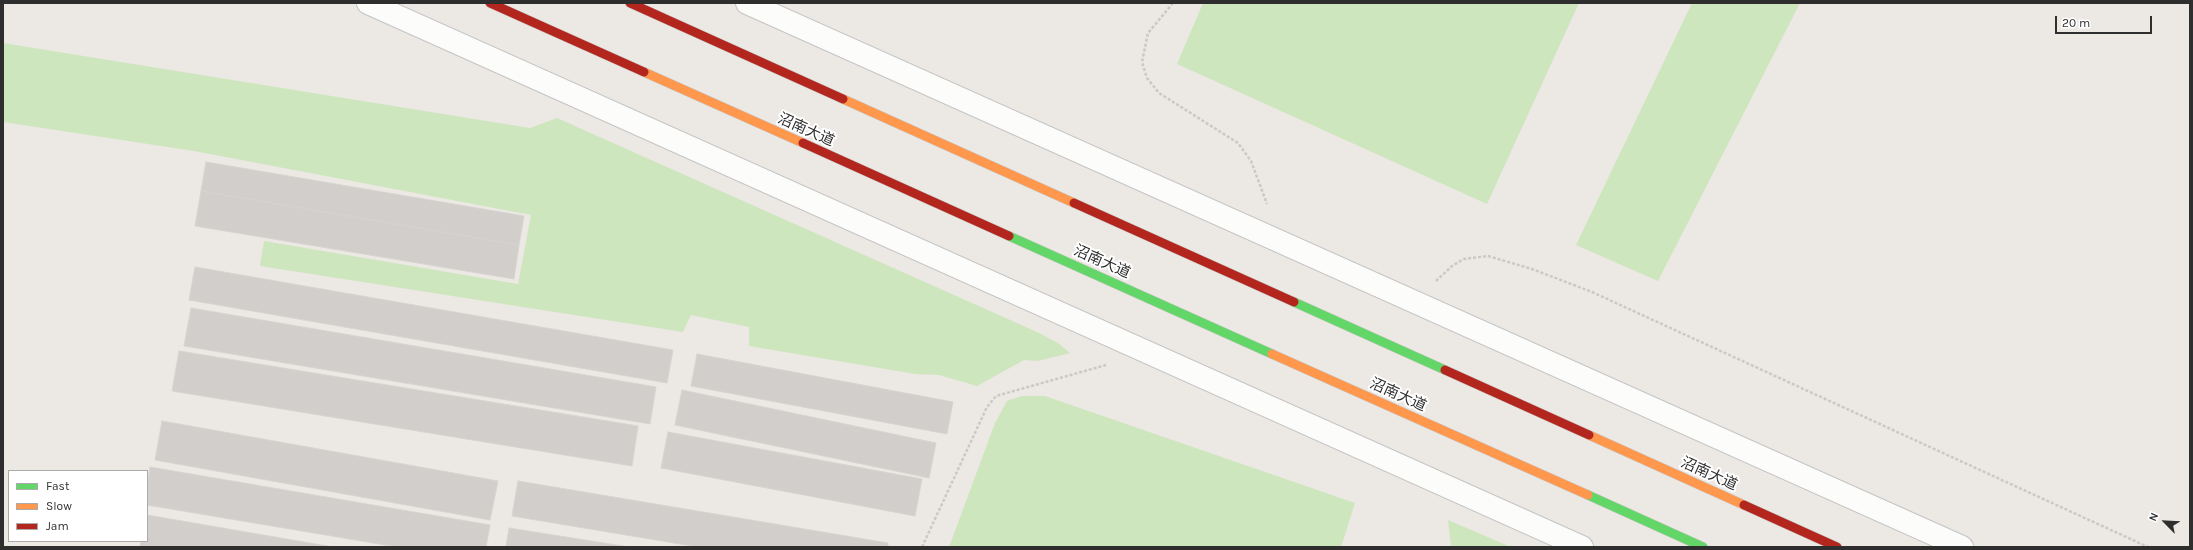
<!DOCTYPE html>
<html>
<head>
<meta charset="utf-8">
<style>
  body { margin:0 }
  #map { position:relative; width:2193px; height:550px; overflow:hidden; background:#ece8e4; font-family:Karla,sans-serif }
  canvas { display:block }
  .frame { position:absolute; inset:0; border:4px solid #2e2e2e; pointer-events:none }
  .legend { position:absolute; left:8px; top:470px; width:140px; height:72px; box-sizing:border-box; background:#fff; border:1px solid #ababab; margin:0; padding:5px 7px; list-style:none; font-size:12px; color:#2e2e2e }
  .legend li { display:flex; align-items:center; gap:8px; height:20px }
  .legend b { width:20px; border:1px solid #ababab }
  .north { position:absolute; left:2145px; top:502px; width:40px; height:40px; -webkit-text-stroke:3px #fff; paint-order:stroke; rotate:294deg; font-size:11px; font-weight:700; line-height:16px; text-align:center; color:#2e2e2e }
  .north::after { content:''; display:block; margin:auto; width:14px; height:18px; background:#2e2e2e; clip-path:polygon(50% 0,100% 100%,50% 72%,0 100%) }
  .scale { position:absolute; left:2055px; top:16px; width:97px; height:18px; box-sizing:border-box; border:2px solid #2e2e2e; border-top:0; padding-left:5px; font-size:12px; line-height:14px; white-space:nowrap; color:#2e2e2e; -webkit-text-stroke:3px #fff; paint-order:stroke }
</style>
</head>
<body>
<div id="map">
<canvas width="2193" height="550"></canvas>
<div class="frame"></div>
<ul class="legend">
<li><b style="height:5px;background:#63d668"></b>Fast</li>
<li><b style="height:5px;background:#ff974d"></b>Slow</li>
<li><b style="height:5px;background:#b3261e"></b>Jam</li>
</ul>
<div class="north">N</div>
<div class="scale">20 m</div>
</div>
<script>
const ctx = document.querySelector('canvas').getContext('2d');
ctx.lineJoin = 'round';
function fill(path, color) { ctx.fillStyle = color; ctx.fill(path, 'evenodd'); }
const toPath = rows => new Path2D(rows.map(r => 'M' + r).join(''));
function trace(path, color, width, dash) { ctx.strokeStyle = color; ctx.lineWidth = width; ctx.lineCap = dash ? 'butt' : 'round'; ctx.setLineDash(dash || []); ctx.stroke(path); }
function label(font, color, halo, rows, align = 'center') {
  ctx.font = font + ' Karla,"Noto Sans SC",sans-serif'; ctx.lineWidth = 4; ctx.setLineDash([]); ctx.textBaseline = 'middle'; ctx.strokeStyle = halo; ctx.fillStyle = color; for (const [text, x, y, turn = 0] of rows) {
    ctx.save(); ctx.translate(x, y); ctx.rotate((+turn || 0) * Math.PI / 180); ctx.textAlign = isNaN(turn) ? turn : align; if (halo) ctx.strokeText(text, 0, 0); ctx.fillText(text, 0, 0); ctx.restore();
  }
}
const green = toPath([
  [1203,3,1579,3,1487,204,1177,64],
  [1692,3,1800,3,1658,281,1576,245],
  [3,43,530,128,557,118,1037,332,1058,343,1070,353,1038,361,1024,360,977,386,939,375,915,374,749,346,749,327,691,315,683,332,260,266,264,241,518,284,531,215,194,151,3,122],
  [1021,396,1045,396,1355,503,1341,547,949,547,995,423,1007,401],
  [1448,520,1511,547,1451,547]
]);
const building = toPath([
  [206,162,524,216,519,245,201,191,206,162],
  [201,191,519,245,514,279,195,226,201,191],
  [195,267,673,350,667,383,189,300,195,267],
  [191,308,656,387,650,424,184,346,191,308],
  [179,351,638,426,632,466,172,391,179,351],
  [697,354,953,402,947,434,691,386,697,354],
  [682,390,936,443,929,478,675,425,682,390],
  [162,421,498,481,490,520,155,460,162,421],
  [668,432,922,479,915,516,661,468,668,432],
  [150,467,490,525,486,547,397,547,147,505,147,487,150,467],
  [518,481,888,543,888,547,698,547,512,516,518,481],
  [147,515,333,547,140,547,141,541,147,541,147,515],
  [509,528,629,547,506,547,509,528]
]);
const path = toPath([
  [1173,3,1148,33,1142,62,1147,78,1159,93,1238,143,1251,161,1267,204],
  [1436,281,1452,266,1464,259,1488,256,1532,269,1592,292,2148,547],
  [922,547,987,407,996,396,1106,365]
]);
const street = toPath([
  [368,3,1582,547],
  [747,3,1962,547]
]);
const fast = toPath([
  [1009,236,1272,354],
  [1294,302,1445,370],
  [1588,495,1703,547]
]);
const slow = toPath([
  [644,72,803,143],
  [843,99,1074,203],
  [1272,354,1588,495],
  [1589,435,1744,505]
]);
const jam = toPath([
  [490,3,644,72],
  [630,3,843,99],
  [803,143,1009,236],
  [1074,203,1294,302],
  [1445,370,1589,435],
  [1744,505,1837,547]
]);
const streetNames = [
  ["沼南大道",806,130,24],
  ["沼南大道",1102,262,24],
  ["沼南大道",1398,395,24],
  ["沼南大道",1709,474,24]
];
fill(green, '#cee6be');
fill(building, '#d1cecb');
trace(building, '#d7d4d0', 1);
trace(street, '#c5c4c5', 24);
trace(fast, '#c6c5c4', 10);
trace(slow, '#c6c5c4', 10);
trace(jam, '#c6c5c4', 10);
trace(path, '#c9c9c8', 2.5, [3, 2]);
trace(street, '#fcfcfb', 22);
trace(fast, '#63d668', 9);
trace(slow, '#ff974d', 9);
trace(jam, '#b3261e', 9);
label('15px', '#2e2e2e', '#fff', streetNames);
</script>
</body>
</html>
